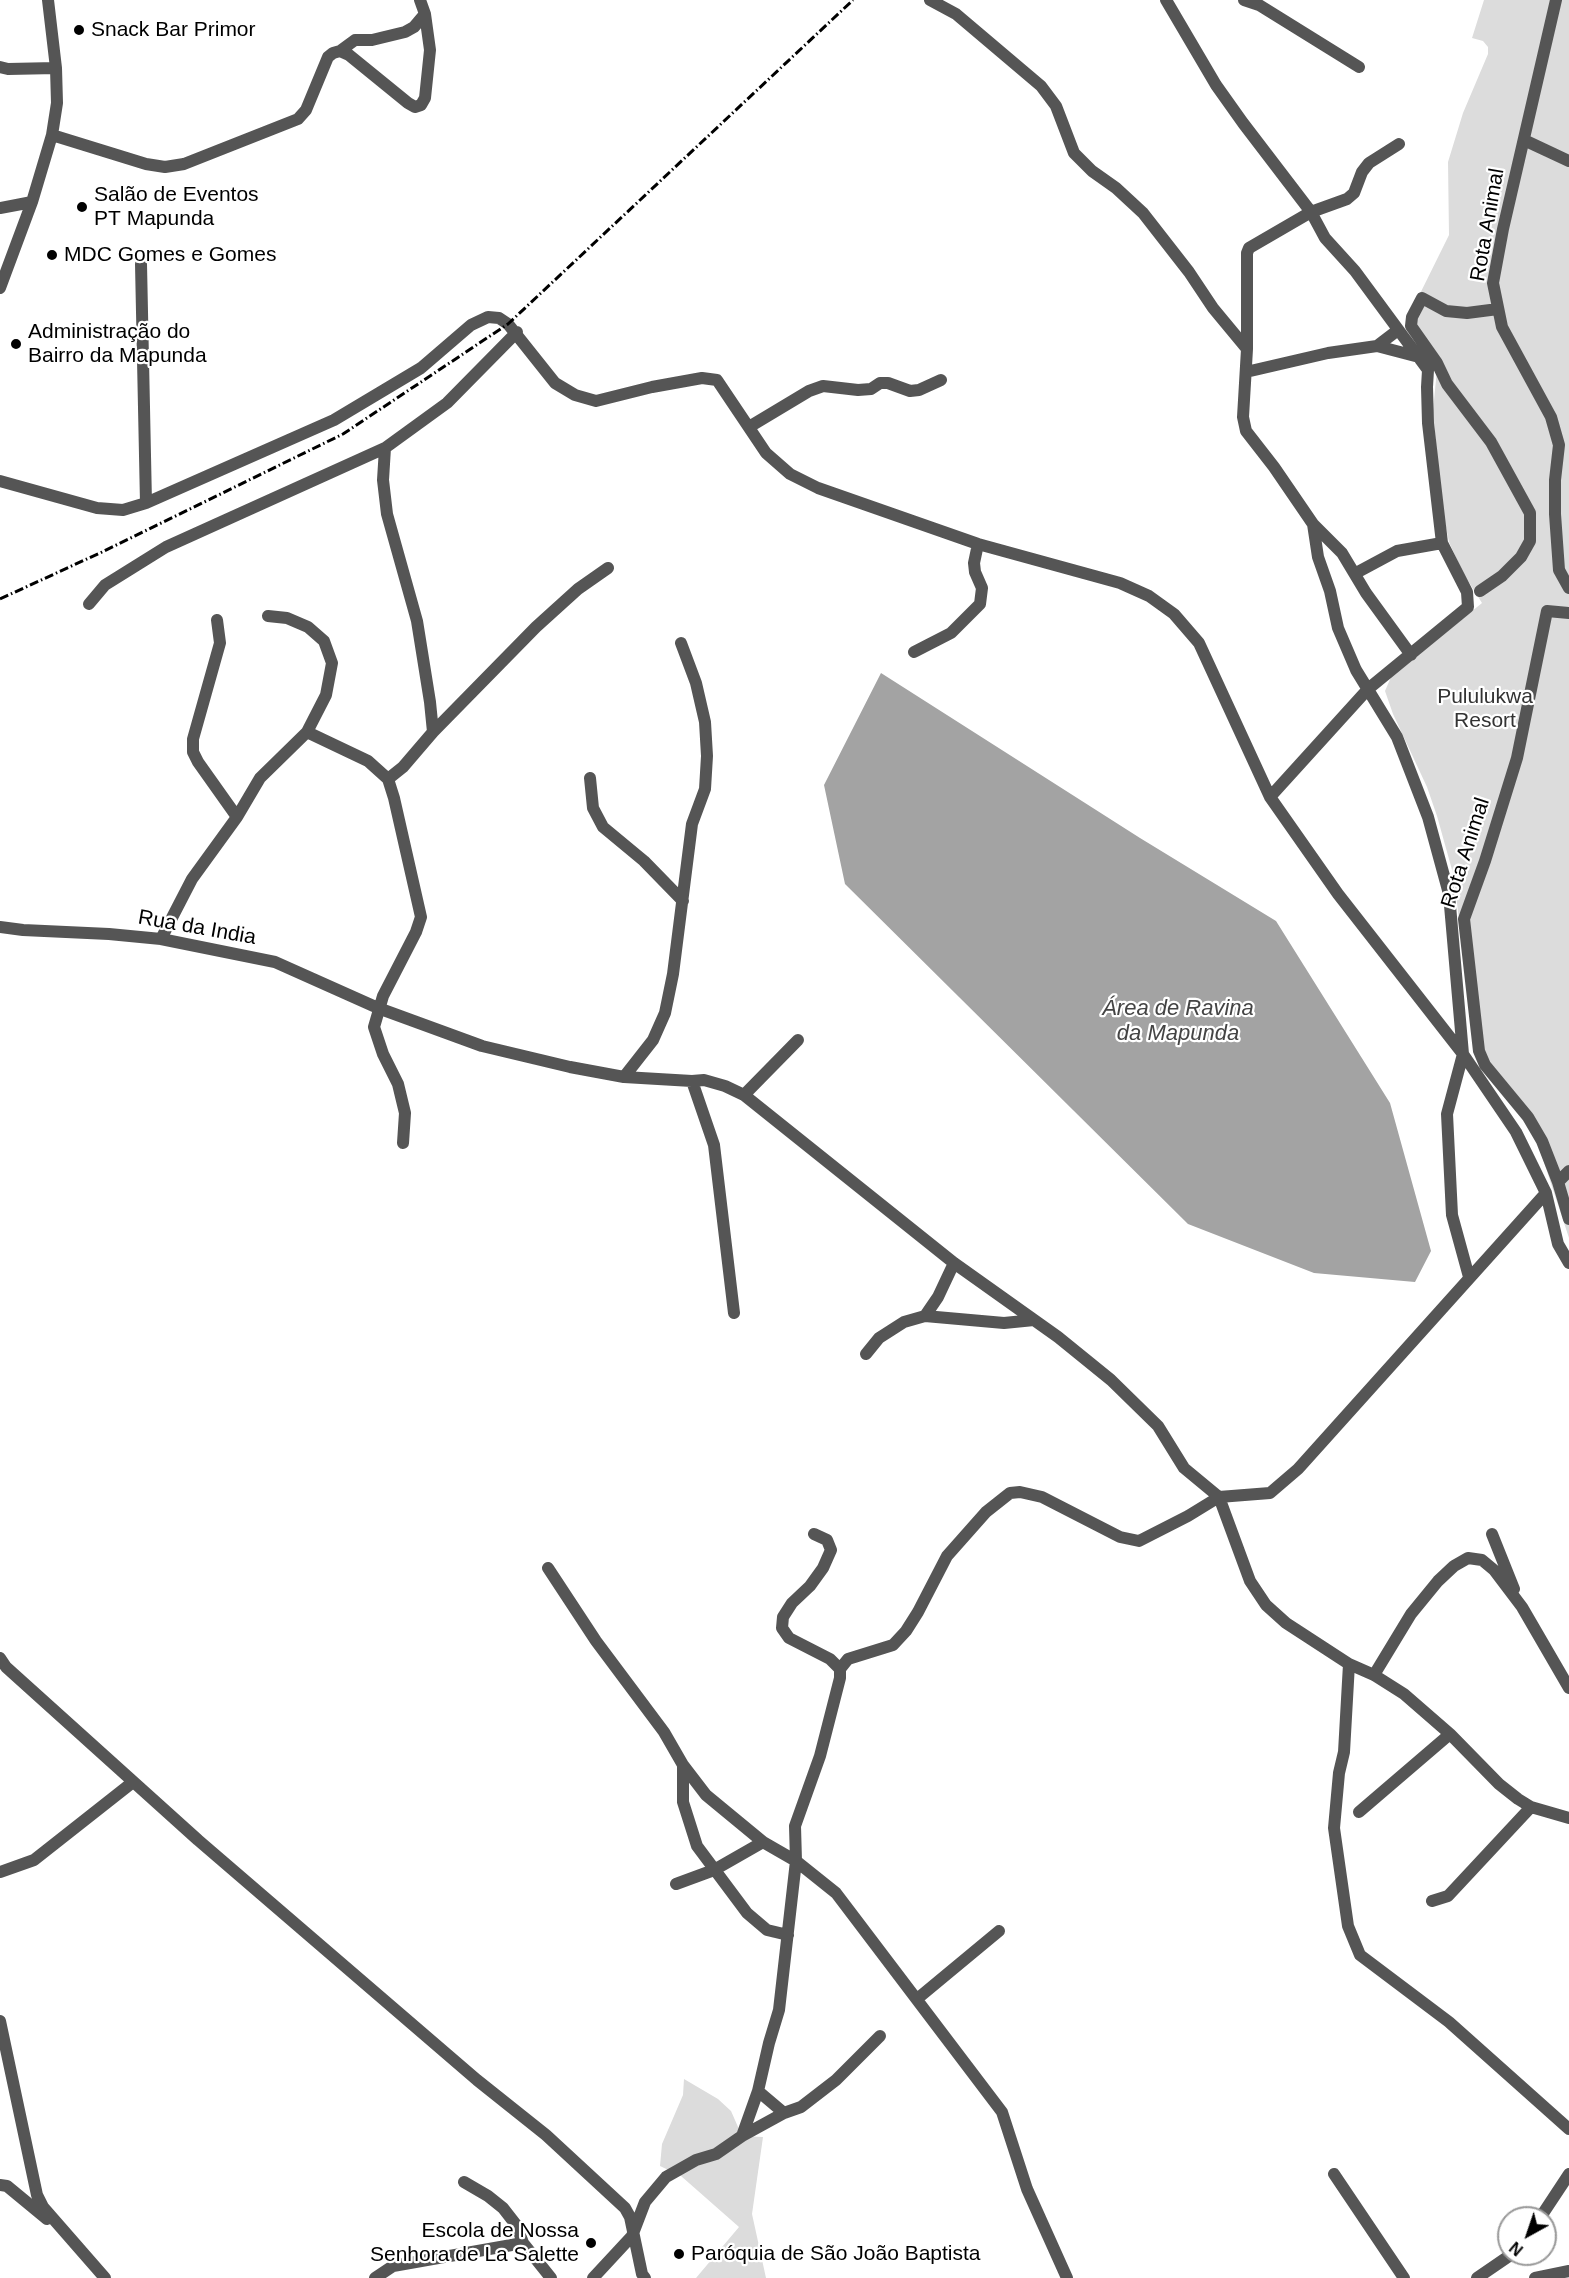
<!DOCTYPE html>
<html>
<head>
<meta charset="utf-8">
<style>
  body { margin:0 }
  #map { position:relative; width:1569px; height:2278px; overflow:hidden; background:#fff; font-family:Helvetica,sans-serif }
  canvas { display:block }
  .north { position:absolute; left:1497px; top:2206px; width:60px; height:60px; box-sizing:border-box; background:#fff; border:2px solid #999; border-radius:50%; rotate:220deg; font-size:16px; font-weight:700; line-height:24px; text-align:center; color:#000 }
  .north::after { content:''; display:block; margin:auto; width:21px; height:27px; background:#000; clip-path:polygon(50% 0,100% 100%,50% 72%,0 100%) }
</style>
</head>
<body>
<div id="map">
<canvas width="1569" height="2278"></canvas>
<div class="north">N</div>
</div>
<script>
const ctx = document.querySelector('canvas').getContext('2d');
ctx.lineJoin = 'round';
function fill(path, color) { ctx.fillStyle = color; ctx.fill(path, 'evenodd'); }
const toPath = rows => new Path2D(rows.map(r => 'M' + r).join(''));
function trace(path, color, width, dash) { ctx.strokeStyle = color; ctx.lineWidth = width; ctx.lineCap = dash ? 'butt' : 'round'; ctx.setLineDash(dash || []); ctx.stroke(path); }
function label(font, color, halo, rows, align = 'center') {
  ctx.font = font + ' Helvetica,sans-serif'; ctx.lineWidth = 4.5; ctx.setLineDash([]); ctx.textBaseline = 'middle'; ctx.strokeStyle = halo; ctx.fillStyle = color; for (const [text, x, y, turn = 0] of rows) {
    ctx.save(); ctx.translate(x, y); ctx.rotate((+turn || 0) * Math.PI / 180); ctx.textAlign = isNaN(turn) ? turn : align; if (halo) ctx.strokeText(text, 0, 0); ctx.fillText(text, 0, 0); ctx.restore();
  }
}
const green = toPath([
  [1484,0,1569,0,1569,1238,1536,1138,1474,1050,1454,877,1437,816,1427,787,1393,714,1385,691,1391,677,1482,603,1463,573,1449,542,1442,508,1433,411,1437,369,1406,322,1449,235,1448,162,1463,113,1488,54,1488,47,1483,41,1472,38],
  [684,2079,718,2099,731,2111,742,2136,763,2137,752,2214,766,2278,696,2278,739,2227,681,2176,660,2166,662,2144,683,2095]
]);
const water = toPath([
  [881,673,1140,838,1276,921,1390,1103,1431,1251,1415,1282,1314,1273,1188,1224,845,884,824,785]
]);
const minor = toPath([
  [930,0,956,14,1041,86,1056,106,1074,153,1092,171,1116,188,1143,213,1189,272,1213,308,1247,349],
  [1166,0,1216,85,1243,123,1311,212,1325,238,1355,271,1428,370,1427,387,1428,423,1442,543,1397,551,1356,573],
  [1244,0,1259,5,1359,67],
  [1556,0,1503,229,1493,283,1502,327,1551,417,1559,445,1555,480,1555,514,1559,570,1569,588],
  [340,51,349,55,408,103,415,107,421,105,425,98,430,50,425,14,420,0],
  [0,67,8,69,56,68],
  [52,135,146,164,165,167,184,164,298,119,306,110,328,57,333,53,340,51,355,40,372,40,405,32,414,27,425,14],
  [1524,140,1569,161],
  [1399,144,1369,163,1362,172,1354,193,1347,199,1311,212,1249,248,1247,253,1247,349,1243,417,1246,431,1274,467,1313,524,1342,553,1366,593,1411,655],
  [0,208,32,202],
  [141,264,146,503],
  [0,288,32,202,52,135,57,103,56,68,48,0],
  [1377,346,1419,357],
  [1246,372,1328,353,1377,346,1398,330],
  [749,427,809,391,823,386,858,390,871,389,880,383,888,383,910,391,919,390,941,380],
  [385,448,383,480,387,514,417,621,430,702,433,732,403,767,388,779],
  [0,481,97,508,123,510,146,503,334,420,421,368,471,325,488,317,499,318,508,324,555,383,575,395,596,401,652,387,702,378,717,380,766,453,790,474,818,488,978,544,1120,583,1149,596,1174,614,1199,643,1270,797,1338,894,1463,1054,1516,1132,1546,1193,1558,1244,1569,1263],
  [1313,524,1318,557,1330,591,1338,628,1356,670,1397,737,1428,817,1449,894,1463,1054,1447,1114,1452,1215,1469,1277],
  [1480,591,1502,576,1521,557,1530,541,1530,513,1491,442,1447,384,1437,363,1411,326,1412,317,1422,298,1446,311,1467,313,1498,309],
  [89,604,105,585,166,547,385,448,447,403,517,332],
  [1569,613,1547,611,1517,758,1485,861,1464,919,1479,1051,1485,1065,1528,1117,1542,1141,1558,1182,1569,1219],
  [217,620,220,643,193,739,193,752,198,762,237,817],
  [914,652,951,633,980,604,982,588,975,572,974,563,978,544],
  [307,732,368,761,388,779,394,798,421,917,416,932,383,996,374,1027,383,1054,398,1084,405,1113,403,1143],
  [433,732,536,627,578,589,608,568],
  [590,778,593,808,603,827,644,861,683,901],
  [1270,797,1368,689,1468,607,1467,592,1442,543],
  [0,927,23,930,109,934,161,939,275,962,378,1008,482,1046,570,1067,624,1077,692,1081,704,1080,725,1086,744,1095,954,1263,1058,1337,1111,1380,1158,1426,1184,1468,1219,1497,1250,1581,1266,1605,1286,1623,1349,1664,1374,1675,1404,1694,1450,1734,1499,1784,1518,1799,1531,1807,1569,1818],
  [161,939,192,879,237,817,260,778,307,732,326,695,332,663,324,641,308,627,287,618,268,616],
  [624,1077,653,1040,665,1013,673,974,692,824,705,789,707,756,705,722,696,683,681,643],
  [692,1081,714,1145,734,1313],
  [744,1095,798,1040],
  [1558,1182,1569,1171],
  [925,1316,938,1297,954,1263],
  [866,1354,879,1338,904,1322,925,1316,1004,1323,1034,1320],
  [1492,1534,1514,1589],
  [548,1568,596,1641,664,1732,683,1765,706,1795,763,1842,796,1861,836,1893,1002,2112,1027,2189,1067,2278],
  [0,1658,6,1667,198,1840,477,2080,546,2135,625,2208,630,2217,642,2274,645,2278],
  [1349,1664,1344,1752,1339,1773,1334,1828,1348,1926,1360,1955,1449,2022,1569,2129],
  [840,1669,848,1659,893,1645,906,1631,918,1612,947,1556,986,1512,1010,1493,1020,1492,1042,1497,1120,1537,1139,1541,1188,1516,1219,1497,1270,1493,1298,1469,1546,1193],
  [1374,1675,1411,1614,1438,1581,1454,1566,1468,1558,1482,1560,1494,1570,1522,1607,1569,1688],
  [683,1765,683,1802,697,1846,747,1913,767,1930,788,1935],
  [1359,1812,1450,1734],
  [0,1872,34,1860,133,1782],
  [676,1884,714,1870,763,1842],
  [1432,1901,1448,1896,1531,1807],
  [917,1999,999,1931],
  [0,2021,37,2195,43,2207,105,2278],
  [758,2091,784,2113],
  [742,2136,784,2113,801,2107,836,2080,880,2036],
  [1334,2174,1404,2278],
  [464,2182,488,2196,503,2208,517,2226,523,2243,551,2278],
  [0,2185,7,2186,47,2219],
  [1540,2218,1569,2174],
  [375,2278,393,2266,523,2243],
  [593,2278,632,2236,645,2202,666,2177,696,2160,716,2154,742,2136,758,2091,769,2043,779,2010,796,1861,795,1826,820,1756,840,1678,840,1669,830,1659,789,1638,782,1628,783,1617,792,1603,810,1586,823,1568,831,1550,827,1540,814,1534],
  [1477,2278,1512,2254],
  [1535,2278,1569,2271]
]);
const rail = toPath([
  [0,599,102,552,343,434,508,324,853,0]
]);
const markers = [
  [79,30,6,"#000"],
  [82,207,6,"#000"],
  [52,255,6,"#000"],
  [16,344,6,"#000"],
  [591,2243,6,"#000"],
  [679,2254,6,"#000"]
];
const poiNames = [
  ["Snack Bar Primor",91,30],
  ["Salão de Eventos",94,195],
  ["PT Mapunda",94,219],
  ["MDC Gomes e Gomes",64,255],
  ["Administração do",28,332],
  ["Bairro da Mapunda",28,356],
  ["Escola de Nossa",579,2231,"right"],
  ["Senhora de La Salette",579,2255,"right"],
  ["Paróquia de São João Baptista",691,2254]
];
const streetNames = [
  ["Rota Animal",1488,225,-80],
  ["Rota Animal",1466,853,-72],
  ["Rua da India",197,928,10]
];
const parkNames = [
  ["Pululukwa",1485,697],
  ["Resort",1485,721]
];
const waterNames = [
  ["Área de Ravina",1178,1009],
  ["da Mapunda",1178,1034]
];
fill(green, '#dcdcdc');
fill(water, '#a3a3a3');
trace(minor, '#555', 12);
trace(rail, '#000', 3, [9, 3, 1.5, 3]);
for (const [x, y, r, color] of markers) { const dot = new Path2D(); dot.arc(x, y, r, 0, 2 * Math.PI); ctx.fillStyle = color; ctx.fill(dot); trace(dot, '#fff', 2); }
label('21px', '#000', '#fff', poiNames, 'left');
label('21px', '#000', '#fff', streetNames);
label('21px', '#333', '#fff', parkNames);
label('italic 22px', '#444', '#fff', waterNames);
</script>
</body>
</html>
